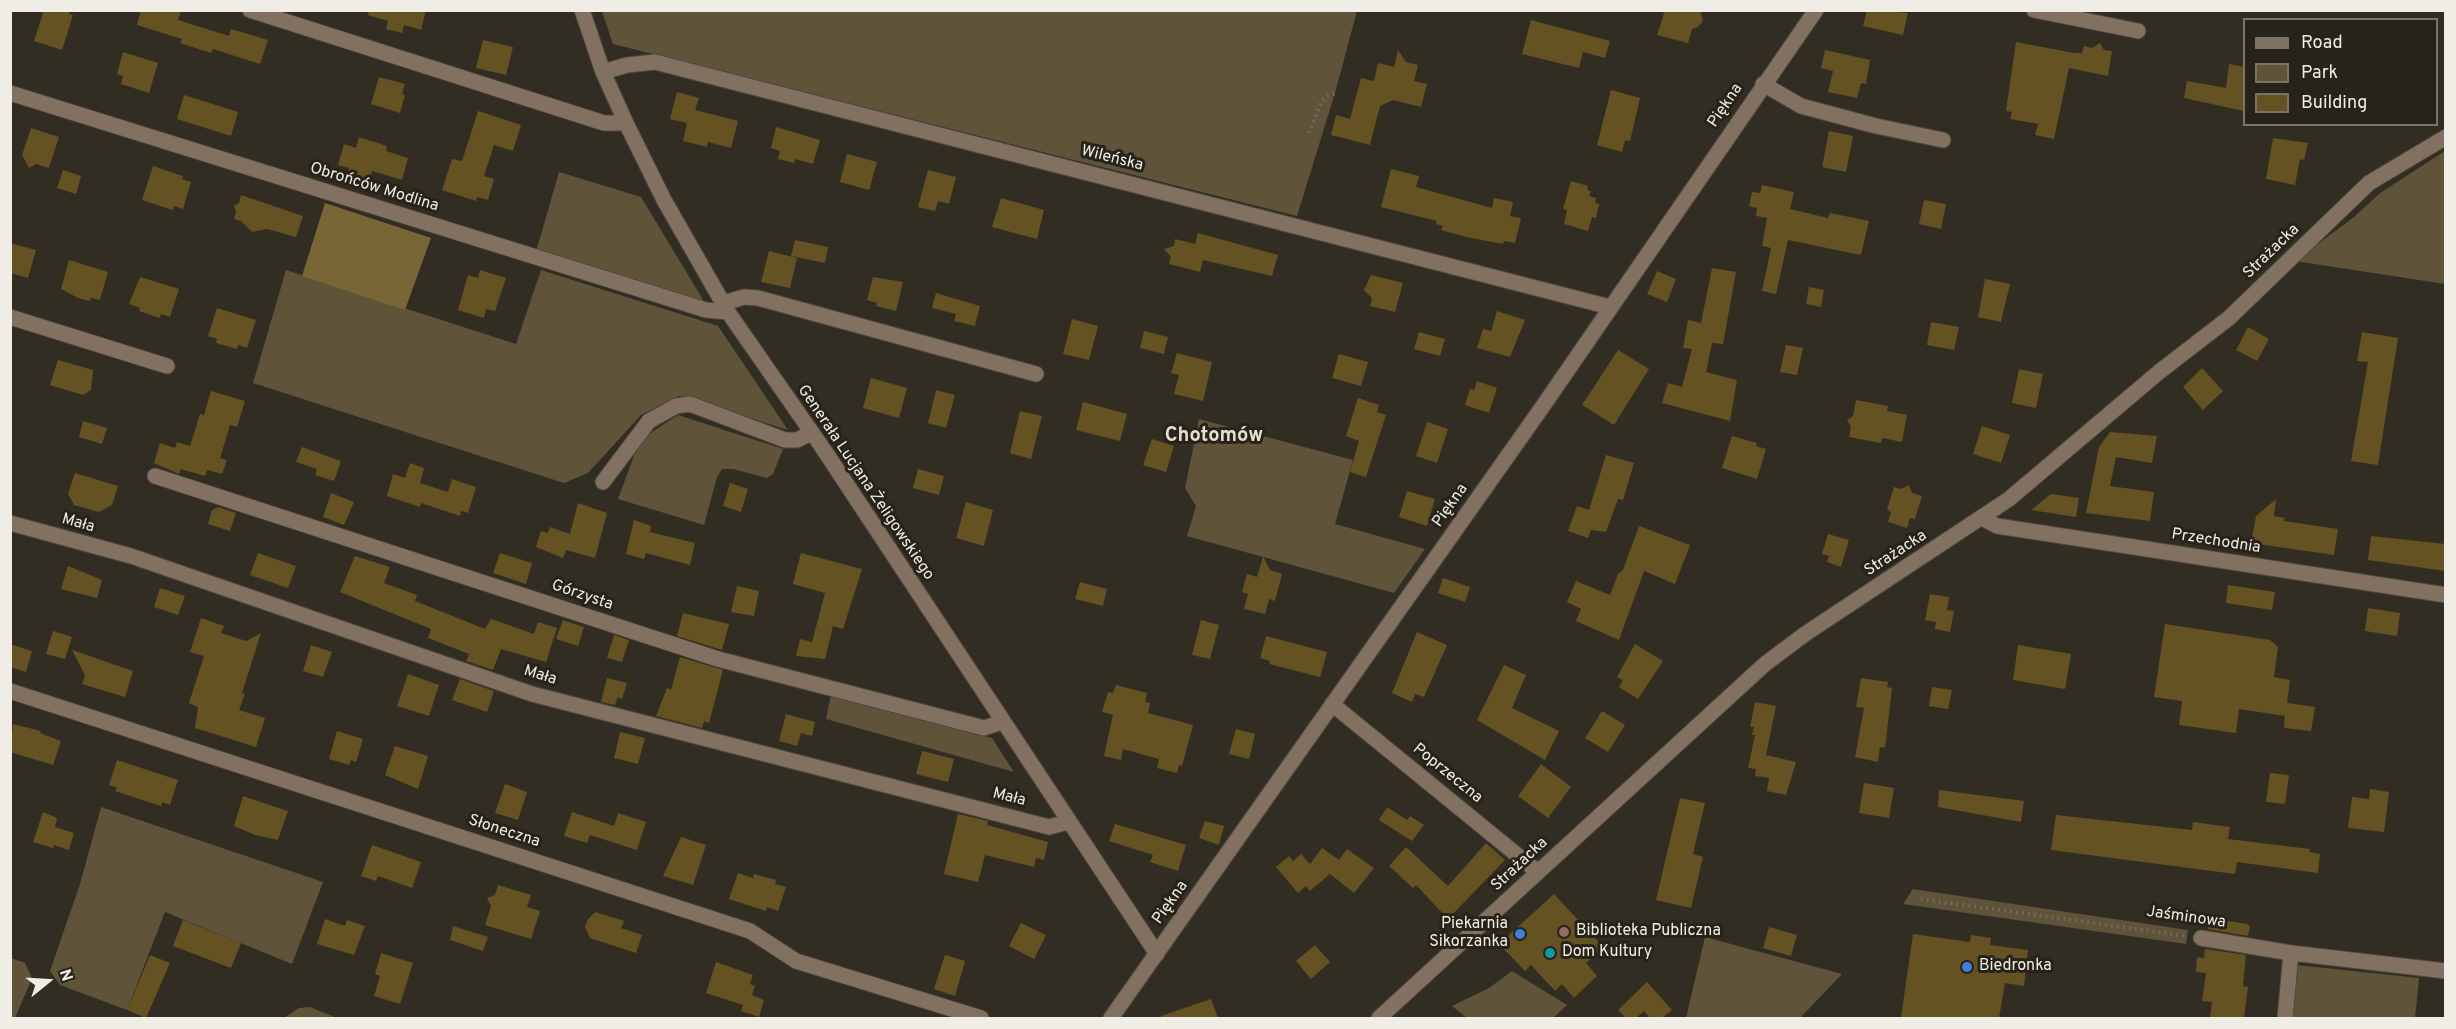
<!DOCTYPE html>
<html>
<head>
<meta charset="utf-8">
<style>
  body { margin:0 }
  #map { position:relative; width:2456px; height:1029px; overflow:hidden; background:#312d23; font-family:Overpass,sans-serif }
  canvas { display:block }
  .frame { position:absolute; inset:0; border:12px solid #efede6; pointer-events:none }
  .legend { position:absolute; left:2243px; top:18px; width:195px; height:108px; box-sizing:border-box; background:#272319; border:2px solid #77746b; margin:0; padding:8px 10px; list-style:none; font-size:18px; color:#efede6 }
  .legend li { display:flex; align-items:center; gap:12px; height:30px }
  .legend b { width:30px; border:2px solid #77746b }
  .north { position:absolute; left:18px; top:951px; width:60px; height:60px; -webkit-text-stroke:4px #272319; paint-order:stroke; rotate:72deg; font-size:16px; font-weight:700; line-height:24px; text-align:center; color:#efede6 }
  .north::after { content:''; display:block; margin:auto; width:21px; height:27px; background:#efede6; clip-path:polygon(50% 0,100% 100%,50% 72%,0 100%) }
</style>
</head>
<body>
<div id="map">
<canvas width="2456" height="1029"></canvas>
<div class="frame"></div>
<ul class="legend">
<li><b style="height:8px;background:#827161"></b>Road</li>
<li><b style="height:16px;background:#5f5439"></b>Park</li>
<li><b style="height:16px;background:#655222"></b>Building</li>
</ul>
<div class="north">N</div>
</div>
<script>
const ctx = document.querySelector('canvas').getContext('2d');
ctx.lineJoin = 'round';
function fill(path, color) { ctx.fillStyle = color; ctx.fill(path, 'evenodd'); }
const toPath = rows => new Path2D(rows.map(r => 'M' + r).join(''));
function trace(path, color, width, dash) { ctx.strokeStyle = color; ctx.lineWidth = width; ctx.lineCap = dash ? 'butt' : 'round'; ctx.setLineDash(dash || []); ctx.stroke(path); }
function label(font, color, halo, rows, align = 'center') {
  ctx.font = font + ' Overpass,sans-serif'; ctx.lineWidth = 6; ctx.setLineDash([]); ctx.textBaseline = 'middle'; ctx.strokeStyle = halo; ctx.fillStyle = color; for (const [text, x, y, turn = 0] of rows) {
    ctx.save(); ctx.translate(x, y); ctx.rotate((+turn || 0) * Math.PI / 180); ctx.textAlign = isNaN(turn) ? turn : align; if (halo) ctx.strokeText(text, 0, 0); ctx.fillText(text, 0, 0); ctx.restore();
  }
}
const green = toPath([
  [602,11,1357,11,1335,93,1297,216,613,44],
  [2445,151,2445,284,2295,261,2354,217,2380,193],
  [559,172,641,197,705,303,536,252],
  [286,270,516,344,541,270,718,326,788,430,679,396,641,415,588,473,564,483,253,383],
  [678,415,783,449,773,474,767,478,733,469,722,469,717,477,704,525,618,499,635,453,646,436],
  [1199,419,1353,460,1335,524,1425,549,1394,593,1187,536,1196,506,1185,488],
  [831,695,992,738,1014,772,826,719],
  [101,807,323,882,292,964,165,912,127,1010,60,985,50,971,80,884],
  [1913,889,2188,930,2186,944,1903,904],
  [1705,937,1842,974,1800,1018,1686,1018],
  [11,958,25,963,32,978,15,1018,11,1018],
  [2296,965,2419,978,2415,1018,2291,1018],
  [1512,971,1567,1005,1553,1018,1467,1018,1452,1006,1489,988],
  [310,1007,337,1018,338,1018,284,1018,299,1008]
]);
const forest = toPath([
  [325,203,431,238,405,310,302,276]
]);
const building = toPath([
  [44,10,70,10,69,14,73,15,62,50,34,41],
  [141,10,181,10,178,20,229,36,231,29,268,40,260,64,213,49,211,53,180,43,182,39,137,25],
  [369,10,426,10,421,30,404,25,402,33,386,29,388,21,368,15],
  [1665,10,1698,10,1701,13,1703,21,1698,27,1692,29,1688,43,1657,35],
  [1867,10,1908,13,1903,35,1863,26],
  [1531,20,1610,41,1605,58,1583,52,1579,68,1522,54],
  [483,40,513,47,506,75,476,68],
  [2016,42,2074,53,2082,53,2084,46,2092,48,2100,43,2104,50,2112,51,2108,76,2069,68,2054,139,2035,135,2038,124,2010,119,2012,112,2006,111],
  [1398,50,1406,62,1418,65,1414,81,1427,84,1421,107,1393,100,1380,106,1370,145,1331,135,1336,115,1350,119,1361,78,1374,81,1378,63,1394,67],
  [1825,50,1870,60,1866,84,1861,83,1857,98,1828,92,1833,71,1821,68],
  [123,52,158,63,149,93,121,84,123,76,117,74],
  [2229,64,2244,67,2244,111,2184,98,2187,81,2226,88],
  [379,77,405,84,402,94,405,95,400,113,371,104],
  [1611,90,1640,98,1630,141,1625,140,1622,152,1597,145],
  [677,92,699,98,695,110,738,121,731,148,708,142,707,147,683,141,687,123,670,119],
  [184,95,238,112,231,136,177,119],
  [478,111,521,125,513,151,494,145,484,176,494,179,488,200,477,197,476,201,442,190,452,159,462,161],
  [776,127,820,140,813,164,795,159,794,163,778,159,780,151,771,148],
  [31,128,59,137,49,168,36,164,29,168,22,155],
  [1829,131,1853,136,1846,172,1822,167],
  [359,137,387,146,386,151,408,158,402,180,372,171,367,187,346,180,349,168,338,165,344,144,356,148],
  [2273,138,2308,143,2304,160,2300,159,2295,185,2266,179],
  [847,154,877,162,869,190,840,182],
  [153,166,183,176,182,179,191,182,183,209,174,206,173,210,142,200],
  [1391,169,1419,176,1416,187,1492,208,1494,198,1513,202,1510,216,1521,218,1515,243,1504,241,1503,244,1466,237,1441,230,1443,226,1436,224,1437,221,1381,207],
  [63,170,81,176,76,194,57,188],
  [928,170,956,177,949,204,938,201,935,211,918,207],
  [1571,181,1588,186,1587,190,1591,191,1589,196,1596,198,1595,203,1599,204,1596,218,1592,217,1588,231,1564,224,1567,210,1563,209],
  [1762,185,1794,192,1790,209,1828,218,1830,213,1869,221,1861,255,1788,240,1776,294,1762,291,1771,248,1762,246,1767,218,1756,216,1757,208,1749,206,1752,192,1760,193],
  [241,195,303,216,296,237,267,229,252,232,241,221,234,219,236,211,234,206,239,203],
  [1001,198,1044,210,1037,239,992,227],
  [1924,200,1946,204,1941,229,1919,224],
  [1198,233,1278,255,1272,276,1203,260,1200,272,1169,264,1171,257,1164,249,1174,246,1175,239,1195,244],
  [795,240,828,247,825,263,791,256],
  [10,243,36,250,28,278,10,273],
  [769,251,797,258,790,288,761,282],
  [69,260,108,272,100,300,91,298,90,301,78,298,61,289],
  [1712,268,1736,272,1723,344,1712,343,1706,372,1737,380,1730,421,1662,403,1668,383,1682,387,1692,349,1683,348,1688,320,1701,323],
  [480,270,506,278,495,311,486,309,484,318,458,310,468,275,478,278],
  [1657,271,1676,279,1667,302,1647,294],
  [1371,275,1403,283,1395,312,1370,306,1372,298,1364,290],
  [140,277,179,289,170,317,161,314,160,318,139,311,140,308,129,304],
  [873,277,903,282,896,311,876,306,877,303,867,300],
  [1985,279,2010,284,2001,322,1978,317],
  [1809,287,1824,290,1821,307,1806,304],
  [936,293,980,306,975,326,954,321,956,314,932,308],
  [217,308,256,320,247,348,238,345,237,349,216,343,217,339,208,336],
  [1497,311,1525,320,1510,357,1477,348,1483,329,1491,331],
  [1072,319,1098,326,1089,360,1063,354],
  [1931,322,1959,327,1954,350,1927,345],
  [2248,327,2269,339,2257,361,2236,350],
  [1144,331,1168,337,1164,354,1140,348],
  [1419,332,1445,339,1440,356,1414,349],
  [2362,332,2398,338,2378,465,2351,461,2368,362,2357,361],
  [1786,345,1803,348,1797,375,1780,372],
  [1618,350,1649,369,1614,425,1582,405],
  [1177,353,1212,362,1203,401,1174,394,1179,375,1171,373],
  [1339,354,1368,362,1361,386,1332,378],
  [58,360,93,370,91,390,83,395,50,385],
  [2202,368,2223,391,2203,410,2183,387],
  [2019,369,2043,374,2036,408,2012,403],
  [871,378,907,388,899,418,863,408],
  [1477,381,1497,388,1489,413,1465,405,1470,389,1474,390],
  [936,390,955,395,946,428,928,423],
  [211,391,245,401,237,427,230,425,220,458,227,460,222,474,207,470,205,476,181,469,179,474,154,463,160,443,175,448,177,442,190,446,200,414,204,415],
  [1358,398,1379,405,1377,412,1386,415,1366,477,1350,472,1359,441,1346,436],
  [1856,400,1888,406,1887,411,1907,415,1902,442,1882,438,1881,443,1849,437,1851,426,1847,420,1853,416],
  [1083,402,1127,414,1120,441,1076,430],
  [1020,411,1042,416,1031,459,1010,453],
  [83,421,107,428,102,444,79,437],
  [1427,422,1448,429,1437,463,1416,456],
  [1982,426,2010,435,2001,463,1973,454],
  [2110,432,2157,436,2152,463,2116,457,2110,486,2154,492,2150,521,2086,513,2099,447],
  [1732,436,1757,443,1756,446,1766,449,1757,479,1722,468],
  [1152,439,1174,446,1166,472,1143,465],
  [302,447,341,461,334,481,315,475,317,469,296,462],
  [1606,455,1634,463,1623,500,1618,499,1606,532,1591,530,1588,538,1568,531,1577,506,1589,510],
  [410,463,424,468,420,483,448,492,452,479,476,487,468,513,461,511,460,516,421,503,420,507,387,496,393,474,405,478],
  [918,469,944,476,939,495,913,488],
  [75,473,118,486,112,505,99,512,74,505,68,494],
  [730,483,748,489,741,512,723,506],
  [1909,485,1912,493,1922,496,1915,519,1910,518,1907,528,1888,522,1891,512,1887,510,1894,487,1901,489],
  [1407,491,1435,499,1427,526,1399,517],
  [331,493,354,502,344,525,323,517],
  [2051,494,2079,498,2076,517,2031,510],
  [2276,499,2274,516,2285,518,2284,521,2338,529,2334,555,2251,543,2256,516],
  [966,502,993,510,984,546,956,538],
  [578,503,607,513,595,558,566,550,563,558,536,547,541,531,548,533,550,527,570,534],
  [218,507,236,513,230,531,208,524,212,510],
  [634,520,651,526,650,532,695,543,690,565,646,553,644,559,626,554],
  [1639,526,1690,545,1675,584,1644,571,1619,640,1576,621,1581,609,1567,602,1576,581,1610,595,1618,574,1623,570],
  [1828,534,1849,540,1841,567,1827,562,1829,556,1822,554],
  [2371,536,2445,544,2445,571,2368,560],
  [258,553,296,566,288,588,250,575],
  [500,553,532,563,526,584,493,573],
  [801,553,862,569,843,629,833,626,825,659,796,656,800,639,812,642,825,593,793,584],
  [355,556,390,567,384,583,417,595,415,601,485,629,491,619,534,634,538,622,557,628,546,662,501,649,493,670,466,661,469,654,428,638,431,629,340,592],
  [1263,556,1270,570,1282,574,1275,601,1269,599,1265,614,1244,609,1248,594,1242,592,1247,574,1257,577],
  [68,566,102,580,97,598,61,589],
  [1443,578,1470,587,1465,602,1438,593],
  [1080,582,1107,589,1103,606,1075,599],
  [2228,585,2275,592,2272,610,2226,603],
  [737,586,759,591,754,616,731,612],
  [160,588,185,596,178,615,154,607],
  [1930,594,1949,597,1947,610,1954,611,1950,632,1935,629,1936,622,1925,620],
  [2368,608,2400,613,2397,636,2365,631],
  [683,613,729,624,722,650,677,636],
  [201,618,224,626,221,633,246,641,261,633,242,693,245,694,239,710,265,718,256,747,195,728,198,707,189,703,204,656,190,652],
  [563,620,584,627,578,646,556,639],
  [1201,620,1219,625,1210,659,1192,655],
  [2165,624,2270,640,2278,647,2274,677,2290,680,2287,703,2315,707,2311,731,2284,728,2285,713,2285,716,2239,709,2236,733,2179,725,2182,701,2154,697],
  [53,631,72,637,65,659,46,654],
  [1417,632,1447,645,1424,697,1415,694,1412,702,1392,693],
  [614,635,629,640,622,662,607,658],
  [1266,636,1327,652,1320,677,1269,664,1270,661,1260,658],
  [10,644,32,651,26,672,10,667],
  [1635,644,1663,661,1638,699,1619,687,1623,680,1617,677],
  [311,645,332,652,323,677,303,671],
  [2018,645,2071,654,2065,689,2013,680],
  [72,650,133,671,125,697,82,684,85,675],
  [680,657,723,670,709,723,704,721,702,728,656,716,667,688,671,690],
  [1504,665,1526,675,1512,708,1559,731,1545,760,1477,720],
  [408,674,439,685,429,716,397,706],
  [607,678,627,683,622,699,618,697,615,705,601,702],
  [1861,678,1888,682,1887,687,1892,688,1885,748,1880,747,1878,762,1855,757,1864,708,1856,707],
  [460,679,494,691,487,712,452,700],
  [1116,685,1147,693,1145,702,1150,703,1148,713,1193,725,1182,766,1179,765,1177,773,1157,768,1159,759,1123,749,1121,760,1104,756,1113,715,1102,712,1108,692,1113,693],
  [1932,687,1952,690,1948,709,1929,706],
  [1755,702,1776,706,1766,755,1796,762,1786,795,1767,791,1769,778,1755,776,1756,769,1748,768,1755,735,1752,735,1754,727,1750,727],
  [1602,711,1625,725,1608,752,1585,738],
  [786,714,815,722,812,736,801,733,797,746,779,741],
  [13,724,41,731,40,733,61,741,53,765,10,752],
  [1236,729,1255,734,1249,759,1229,754],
  [337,731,363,739,356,762,351,760,349,765,329,759],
  [620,732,645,738,638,764,614,758],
  [395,746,428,756,418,789,385,775],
  [922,751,954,759,948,782,916,774],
  [117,760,178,780,170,805,162,802,161,806,115,791,117,788,109,785],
  [1541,764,1571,787,1548,818,1518,796],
  [2270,773,2289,775,2285,804,2266,802],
  [1864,783,1894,788,1889,818,1859,813],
  [505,784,527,792,518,820,495,813],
  [2370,789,2389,792,2384,832,2348,828,2352,797,2369,799],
  [1939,790,2024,801,2021,822,1938,807],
  [243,796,288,811,278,840,255,835,234,826],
  [1680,798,1705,803,1693,854,1703,857,1691,908,1656,900],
  [1387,807,1407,820,1410,816,1424,825,1412,841,1379,820],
  [43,812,57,818,55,827,74,833,69,850,54,845,53,848,33,842],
  [572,812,614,826,618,813,646,822,637,850,590,835,587,843,564,836],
  [958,814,988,821,987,825,1048,842,1044,860,1036,858,1034,867,985,855,978,882,944,874],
  [2056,815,2192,830,2193,822,2230,827,2228,839,2310,849,2309,852,2320,854,2318,873,2237,862,2235,874,2051,850],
  [1205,821,1224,826,1219,845,1199,838],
  [1115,824,1186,845,1178,871,1150,862,1153,855,1109,841],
  [681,837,706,845,693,885,663,876],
  [1486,843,1505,860,1448,919,1416,885,1413,888,1389,866,1406,847,1448,886],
  [372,845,421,862,412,888,378,876,376,881,361,876],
  [1322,848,1339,860,1347,849,1374,868,1354,893,1330,874,1310,891,1306,886,1298,893,1276,867,1289,856,1293,861,1301,854,1310,864],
  [738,873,753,878,754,874,776,880,775,884,786,887,778,911,767,907,766,911,729,899],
  [498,885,531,895,527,907,540,911,531,939,485,925,491,906,487,898,495,895],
  [1554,894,1603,947,1586,963,1597,976,1574,998,1562,984,1555,991,1531,965,1525,971,1499,944],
  [595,912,624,921,621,928,642,935,636,953,590,938,585,927,588,919],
  [2210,918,2247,924,2250,926,2248,936,2208,929],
  [325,919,345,926,347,920,365,926,354,955,317,944],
  [183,920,241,943,231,968,173,946],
  [1021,923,1046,935,1034,959,1009,946],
  [453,926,488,937,483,951,450,940],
  [1769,927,1797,935,1791,956,1763,948],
  [1913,934,1970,942,1971,935,1991,938,1990,945,2028,950,2024,986,2005,983,1999,1018,1901,1017],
  [1315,945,1330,962,1311,979,1296,961],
  [2205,949,2246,955,2243,986,2248,987,2244,1018,2210,1018,2212,1002,2202,1001,2206,973,2196,972,2197,957,2204,958],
  [381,953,413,963,400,1004,374,996,380,976,375,974],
  [150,955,170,963,146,1018,127,1010],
  [945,955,965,961,955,996,934,989],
  [716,962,753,975,750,984,755,986,752,995,764,1000,759,1017,741,1011,743,1005,706,993],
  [1647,982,1672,1010,1662,1018,1650,1018,1644,1011,1636,1018,1626,1018,1618,1010],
  [1211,999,1218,1018,1161,1018,1161,1016]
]);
const path = toPath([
  [1309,133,1321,102,1327,96,1335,93],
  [1921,899,2187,936]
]);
const minor = toPath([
  [250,10,604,123,626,123],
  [582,10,603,72,626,123,664,200,728,312,824,450,1157,954],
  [2034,10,2138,31],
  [603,72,627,65,655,62,1610,307],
  [1763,84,1801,106,1876,126,1943,140],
  [10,93,706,310,728,312],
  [724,303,744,297,758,298,1036,374],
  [10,317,167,366],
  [155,476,718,659,984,728,1002,722],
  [603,482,649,421,676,406,690,404,785,440,797,440,811,433],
  [1982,518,1997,526,2446,595],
  [10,523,131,556,532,694,1049,827,1068,822],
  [10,691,750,931,796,961,981,1018],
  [1332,704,1538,872],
  [2201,938,2291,953,2446,971],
  [1111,1018,1543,406,1816,10],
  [1379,1018,1765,664,1805,634,2009,499,2159,372,2229,318,2369,183,2446,137],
  [2285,1018,2291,953]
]);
const markers = [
  [1564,932,6,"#8d6e63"],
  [1520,934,6,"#3f7fe0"],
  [1550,953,6,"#0f9aa8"],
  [1967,967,6,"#3f7fe0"]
];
const streetNames = [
  ["Piękna",1726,106,-56],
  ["Wileńska",1112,159,14],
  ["Obrońców Modlina",374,188,17],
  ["Strażacka",2272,252,-44],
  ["Generała Lucjana Żeligowskiego",865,483,56],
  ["Piękna",1451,506,-55],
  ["Mała",78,524,16],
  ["Przechodnia",2216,542,9],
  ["Strażacka",1896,554,-33],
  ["Górzysta",582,596,19],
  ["Mała",540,676,17],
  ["Poprzeczna",1447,774,39],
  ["Mała",1009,798,14],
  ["Słoneczna",504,832,18],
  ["Strażacka",1520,865,-43],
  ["Piękna",1171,903,-55],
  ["Jaśminowa",2186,918,8]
];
const poiNames = [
  ["Piekarnia",1508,925,"right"],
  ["Sikorzanka",1508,943,"right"],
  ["Biblioteka Publiczna",1576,932],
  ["Dom Kultury",1562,953],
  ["Biedronka",1979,967]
];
const quarterNames = [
  ["Chotomów",1214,437]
];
fill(green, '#5f5439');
fill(forest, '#796636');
fill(building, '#655222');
trace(minor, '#4c483e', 17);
trace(path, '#716e65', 4, [1.5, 4.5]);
trace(minor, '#827161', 15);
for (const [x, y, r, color] of markers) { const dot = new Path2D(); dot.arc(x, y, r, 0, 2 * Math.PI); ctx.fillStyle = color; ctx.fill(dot); trace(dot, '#272319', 2); }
label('16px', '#efede6', '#272319', streetNames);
label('16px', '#efede6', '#272319', poiNames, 'left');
label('bold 20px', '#e4dfd2', '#272319', quarterNames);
</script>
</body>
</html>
